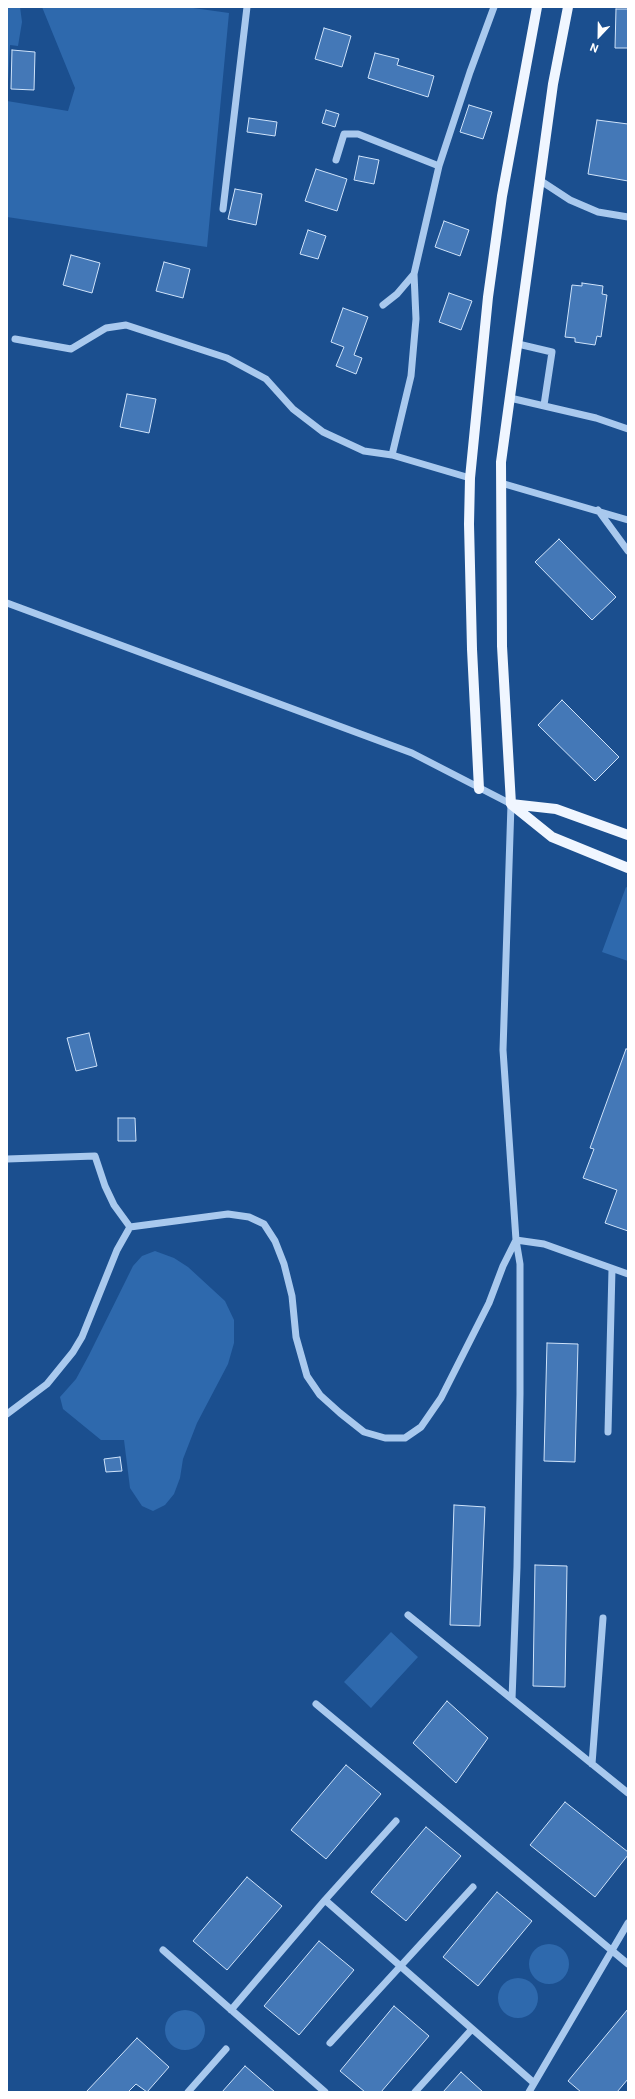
<!DOCTYPE html>
<html>
<head>
<meta charset="utf-8">
<style>
  body { margin:0 }
  #map { position:relative; width:635px; height:2099px; overflow:hidden; background:#1b4f8f; font-family:Roboto,sans-serif }
  canvas { display:block }
  .frame { position:absolute; inset:0; border:8px solid #fff; pointer-events:none }
  .north { position:absolute; left:579px; top:16px; width:40px; height:40px; -webkit-text-stroke:3px #1b4f8f; paint-order:stroke; rotate:202deg; font-size:11px; font-weight:700; line-height:16px; text-align:center; color:#fff }
  .north::after { content:''; display:block; margin:auto; width:14px; height:18px; background:#fff; clip-path:polygon(50% 0,100% 100%,50% 72%,0 100%) }
</style>
</head>
<body>
<div id="map">
<canvas width="635" height="2099"></canvas>
<div class="frame"></div>
<div class="north">N</div>
</div>
<script>
const ctx = document.querySelector('canvas').getContext('2d');
ctx.lineJoin = 'round';
function fill(path, color) { ctx.fillStyle = color; ctx.fill(path, 'evenodd'); }
const toPath = rows => new Path2D(rows.map(r => 'M' + r).join(''));
function trace(path, color, width, dash) { ctx.strokeStyle = color; ctx.lineWidth = width; ctx.lineCap = dash ? 'butt' : 'round'; ctx.setLineDash(dash || []); ctx.stroke(path); }
const green = toPath([
  [7,7,20,7,22,22,18,46,10,45,7,101,68,111,75,88,42,7,186,7,229,13,207,247,7,217],
  [626,887,628,888,628,961,602,952],
  [155,1251,174,1258,188,1267,225,1301,234,1320,234,1343,228,1364,197,1423,183,1459,180,1478,174,1494,165,1505,153,1511,142,1506,130,1488,124,1440,101,1440,63,1409,60,1397,76,1379,89,1355,133,1266,142,1256],
  [391,1632,418,1657,371,1708,344,1682],
  '529 1964a20 20 0 1 1 40 0a20 20 0 1 1-40 0Z',
  '498 1998a20 20 0 1 1 40 0a20 20 0 1 1-40 0Z',
  '165 2030a20 20 0 1 1 40 0a20 20 0 1 1-40 0Z'
]);
const building = toPath([
  [616,9,628,9,628,48,615,48,616,9],
  [324,28,351,36,342,67,315,59,324,28],
  [12,50,35,52,34,90,11,89,12,50],
  [375,53,399,59,397,65,434,76,428,97,368,78,375,53],
  [469,105,492,112,483,139,460,132,469,105],
  [326,110,339,114,335,127,322,123,326,110],
  [249,118,277,122,275,136,247,132,249,118],
  [597,120,628,124,628,181,588,174,597,120],
  [359,156,379,160,374,184,354,180,359,156],
  [316,169,347,179,337,211,305,201,316,169],
  [235,189,262,194,256,225,228,219,235,189],
  [444,221,469,230,460,256,435,247,444,221],
  [308,230,326,236,318,259,300,254,308,230],
  [71,255,100,263,92,293,63,285,71,255],
  [164,262,190,269,183,298,156,291,164,262],
  [582,283,603,286,602,294,607,295,601,337,597,336,595,345,575,342,575,338,565,337,572,285,582,286,582,283],
  [449,293,472,301,461,330,439,322,449,293],
  [343,308,368,317,354,355,362,358,356,374,336,366,344,347,331,342,343,308],
  [127,394,156,399,149,433,120,427,127,394],
  [559,539,616,597,592,620,535,562,559,539],
  [562,700,619,757,595,781,538,725,562,700],
  [89,1033,97,1066,76,1071,67,1038,89,1033],
  [626,1049,628,1049,628,1231,605,1223,617,1190,583,1178,594,1149,590,1148,626,1049],
  [118,1118,135,1118,136,1141,118,1141,118,1118],
  [547,1343,578,1344,575,1462,544,1461,547,1343],
  [120,1457,122,1471,106,1472,104,1459,120,1457],
  [454,1505,485,1507,480,1626,450,1625,454,1505],
  [535,1565,567,1566,565,1687,533,1686,535,1565],
  [447,1701,488,1738,456,1783,413,1743,447,1701],
  [346,1765,381,1794,326,1859,291,1830,346,1765],
  [565,1802,628,1852,628,1855,595,1897,530,1845,565,1802],
  [426,1827,461,1856,406,1921,371,1892,426,1827],
  [247,1877,282,1906,227,1970,193,1941,247,1877],
  [497,1892,532,1921,478,1986,443,1957,497,1892],
  [319,1941,354,1970,299,2035,264,2006,319,1941],
  [394,2006,429,2036,381,2092,365,2092,340,2071,394,2006],
  [628,2009,628,2079,617,2092,581,2092,568,2081,628,2009],
  [137,2038,169,2067,147,2092,136,2084,128,2092,86,2092,137,2038],
  [245,2066,275,2092,222,2092,245,2066],
  [461,2072,483,2092,443,2092,461,2072]
]);
const minor = toPath([
  [336,160,344,134,358,134,439,166],
  [541,181,570,200,598,212,628,217],
  [223,209,247,7],
  [383,305,397,294,414,274],
  [15,339,71,349,106,328,126,325,227,358,266,379,293,409,323,432,364,451,392,455,470,478],
  [518,344,552,352,544,405],
  [510,398,596,418,628,429],
  [392,455,411,376,416,319,414,274,439,166,470,72,494,7],
  [501,483,628,520],
  [598,510,628,551],
  [7,603,412,753,511,804,503,1050,516,1240,520,1264,520,1394,517,1567,512,1699],
  [7,1159,95,1156,105,1186,114,1205,130,1227],
  [130,1227,228,1214,249,1217,264,1224,275,1241,284,1264,292,1296,296,1337,307,1376,320,1395,340,1413,364,1432,385,1438,405,1438,421,1427,441,1398,489,1303,503,1266,516,1240,544,1244,628,1274],
  [7,1414,47,1384,73,1352,82,1337,117,1250,130,1227],
  [608,1432,612,1269],
  [408,1615,628,1793],
  [316,1704,628,1964],
  [592,1764,603,1618],
  [325,1900,534,2083],
  [163,1950,325,2092],
  [231,2010,325,1900,396,1821],
  [330,2043,473,1887],
  [188,2092,226,2049],
  [415,2092,472,2029],
  [529,2092,628,1923]
]);
const major = toPath([
  [568,7,553,84,501,462,502,646,511,804,552,837,628,868],
  [479,789,472,649,469,524,470,478,488,297,502,196,537,7],
  [511,804,556,809,628,835]
]);
fill(green, '#2e69ad');
fill(building, '#4478b7');
trace(building, '#cfe3fa', 1);
trace(minor, '#a9c9ee', 7);
trace(major, '#f0f6ff', 10);
</script>
</body>
</html>
